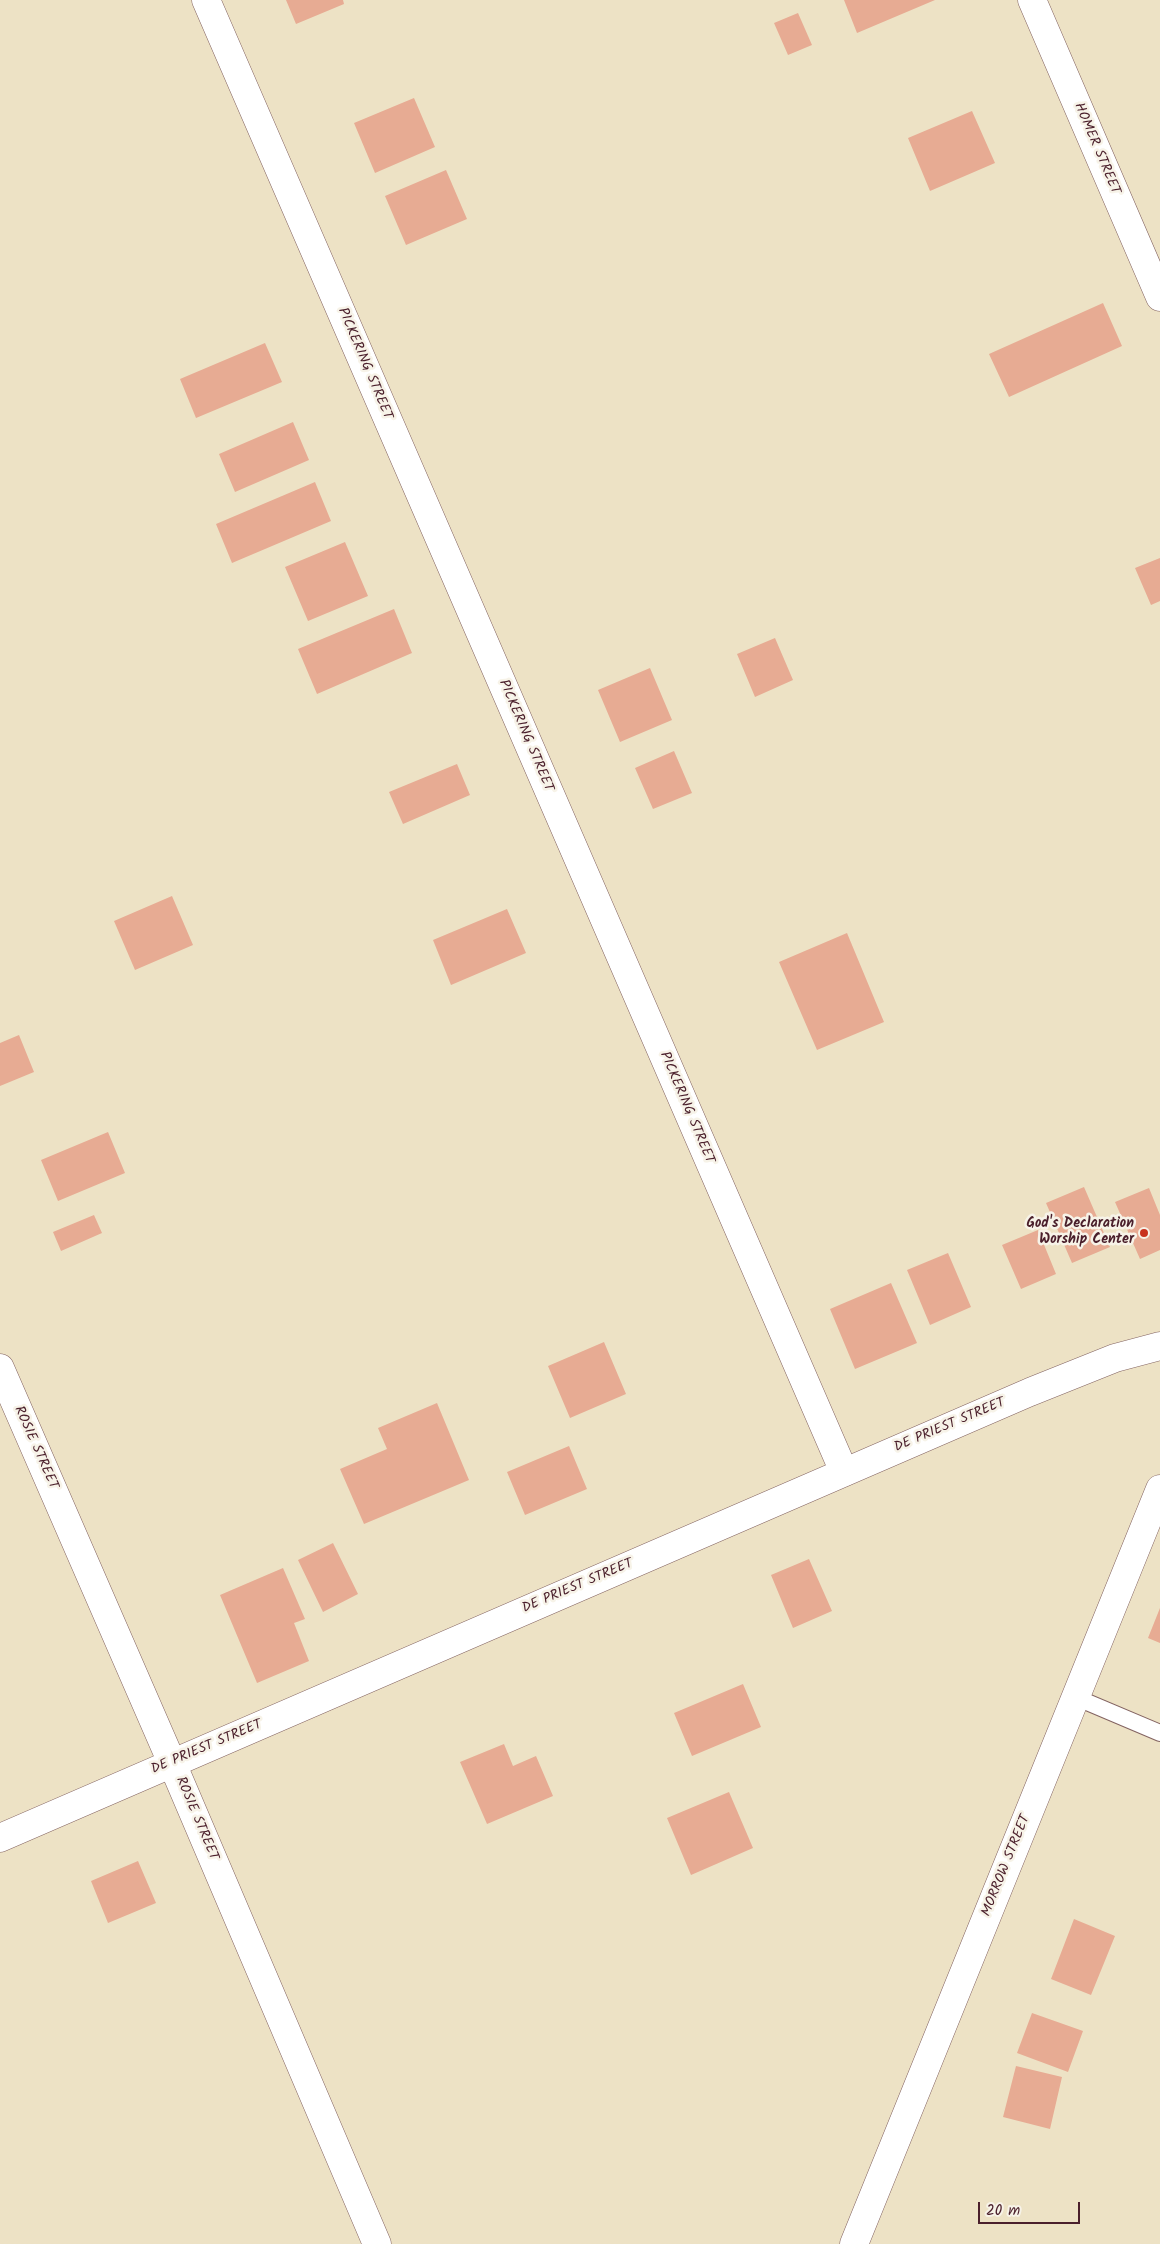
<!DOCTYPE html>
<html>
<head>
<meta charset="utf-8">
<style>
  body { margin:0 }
  #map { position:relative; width:1160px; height:2244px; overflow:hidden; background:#ede2c5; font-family:Kalam,sans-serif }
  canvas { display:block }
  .scale { position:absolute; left:978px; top:2202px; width:102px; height:22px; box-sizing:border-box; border:2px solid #4a1f2b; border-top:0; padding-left:6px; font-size:15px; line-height:18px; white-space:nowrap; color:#4a1f2b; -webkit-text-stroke:4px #f7f3e8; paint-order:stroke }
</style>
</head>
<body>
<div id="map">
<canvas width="1160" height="2244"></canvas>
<div class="scale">20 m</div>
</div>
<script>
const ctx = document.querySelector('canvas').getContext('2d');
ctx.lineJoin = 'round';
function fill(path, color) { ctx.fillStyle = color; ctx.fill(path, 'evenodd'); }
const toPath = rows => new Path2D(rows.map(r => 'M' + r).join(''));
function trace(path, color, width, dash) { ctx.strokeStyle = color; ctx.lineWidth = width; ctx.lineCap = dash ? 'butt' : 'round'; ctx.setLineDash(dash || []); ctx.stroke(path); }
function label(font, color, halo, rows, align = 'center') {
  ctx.font = font + ' Kalam,sans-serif'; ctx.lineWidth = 5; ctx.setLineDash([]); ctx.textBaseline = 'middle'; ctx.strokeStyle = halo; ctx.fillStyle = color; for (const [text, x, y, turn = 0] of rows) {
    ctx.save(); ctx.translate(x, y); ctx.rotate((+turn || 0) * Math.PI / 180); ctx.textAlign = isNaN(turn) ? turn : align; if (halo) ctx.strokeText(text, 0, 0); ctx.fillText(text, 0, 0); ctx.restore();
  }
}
const building = toPath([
  [286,0,343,0,344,4,296,24],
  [844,0,935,0,857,33],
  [798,13,812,45,788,55,774,23],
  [414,98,435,147,375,173,354,123],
  [972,111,995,163,930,191,908,138],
  [446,170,467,219,406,245,385,196],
  [1103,303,1122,346,1009,397,989,354],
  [265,343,282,382,196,418,180,379],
  [293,422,309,460,235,492,219,454],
  [315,482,331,521,232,563,216,524],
  [345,542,368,596,308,621,285,567],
  [1160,558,1160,601,1151,605,1135,568],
  [394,609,412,653,317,694,298,649],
  [775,638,793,680,755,697,737,654],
  [650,668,672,720,620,742,598,690],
  [674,751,692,793,653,809,635,768],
  [457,764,470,795,403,824,389,792],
  [172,896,193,945,135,970,114,921],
  [507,909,526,953,451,985,433,940],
  [847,933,884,1022,817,1050,779,962],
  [19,1035,34,1072,0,1086,0,1043],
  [108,1132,125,1173,58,1201,41,1160],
  [1084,1187,1110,1247,1072,1263,1046,1203],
  [1149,1188,1160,1215,1160,1250,1140,1259,1115,1202],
  [94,1215,102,1233,61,1251,53,1232],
  [1038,1230,1056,1274,1021,1289,1002,1245],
  [948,1253,971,1307,930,1325,907,1270],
  [891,1283,917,1343,855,1369,830,1309],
  [604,1342,626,1394,570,1418,548,1366],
  [437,1403,469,1480,364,1524,340,1469,387,1449,378,1428],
  [569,1446,587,1489,525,1515,507,1472],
  [333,1543,358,1594,323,1612,298,1560],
  [809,1559,832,1611,793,1628,771,1575],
  [283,1568,305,1619,294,1623,309,1661,257,1683,220,1595],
  [1160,1608,1160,1643,1148,1638],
  [743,1684,761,1727,692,1756,674,1713],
  [504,1744,513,1766,536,1756,553,1796,487,1824,460,1762],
  [729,1792,753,1848,691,1875,667,1818],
  [138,1861,156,1903,108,1923,91,1881],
  [1074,1919,1115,1936,1091,1995,1051,1979],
  [1032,2013,1083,2031,1068,2072,1017,2053],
  [1016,2066,1062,2077,1050,2129,1003,2117]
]);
const service = toPath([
  [1075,1697,1160,1733]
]);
const minor = toPath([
  [206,0,844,1472],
  [1032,0,1160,297],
  [0,1368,172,1763,377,2244],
  [854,2244,1160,1489]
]);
const tertiary = toPath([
  [0,1838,1030,1392,1115,1358,1160,1346]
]);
const markers = [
  [1144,1233,5,"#c8321e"]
];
const streetNames = [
  ["HOMER STREET",1096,149,67],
  ["PICKERING STREET",364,364,67],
  ["PICKERING STREET",525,736,67],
  ["PICKERING STREET",686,1108,67],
  ["DE PRIEST STREET",950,1426,-23],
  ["ROSIE STREET",35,1448,66],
  ["DE PRIEST STREET",578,1587,-23],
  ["DE PRIEST STREET",207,1748,-23],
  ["ROSIE STREET",196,1819,67],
  ["MORROW STREET",1007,1866,-68]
];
const poiNames = [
  ["God's Declaration",1134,1225],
  ["Worship Center",1134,1241]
];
fill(building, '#e7ab93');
trace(service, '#836361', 18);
trace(minor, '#836361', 29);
trace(tertiary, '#836361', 29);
trace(service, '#fff', 16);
trace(minor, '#fff', 28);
trace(tertiary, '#fff', 28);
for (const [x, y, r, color] of markers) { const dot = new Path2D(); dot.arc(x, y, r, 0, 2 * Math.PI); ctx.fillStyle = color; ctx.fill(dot); trace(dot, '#f7f3e8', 2); }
label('14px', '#4a1f2b', '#f7f3e8', streetNames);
label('bold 14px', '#4a1f2b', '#f7f3e8', poiNames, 'right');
</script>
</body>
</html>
